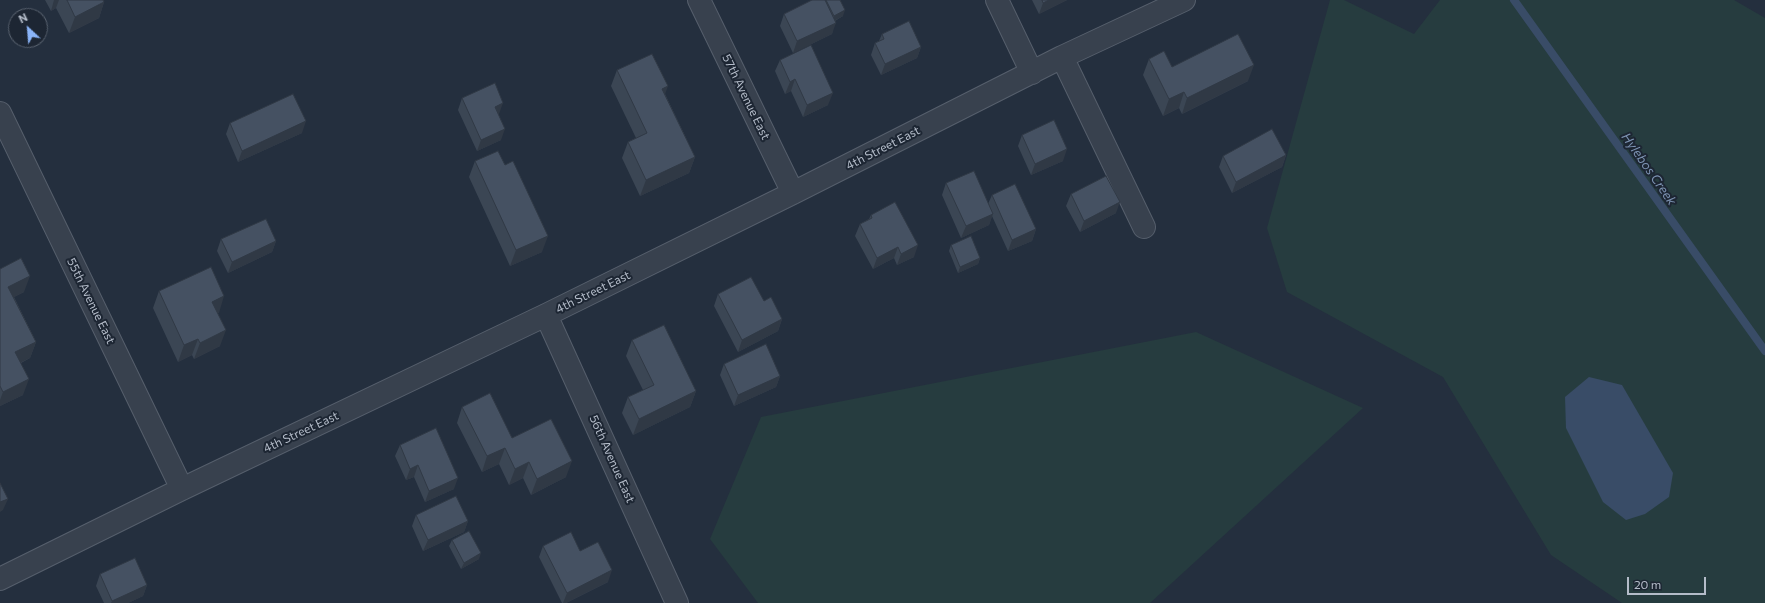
<!DOCTYPE html>
<html>
<head>
<meta charset="utf-8">
<style>
  body { margin:0 }
  #map { position:relative; width:1765px; height:603px; overflow:hidden; background:#242f3e; font-family:Commissioner,sans-serif }
  canvas { display:block }
  .north { position:absolute; left:8px; top:8px; width:40px; height:40px; box-sizing:border-box; background:#1d2633; border:1px solid #59626f; border-radius:50%; rotate:334deg; font-size:11px; font-weight:700; line-height:16px; text-align:center; color:#b4bcc9 }
  .north::after { content:''; display:block; margin:auto; width:14px; height:18px; background:#8ab4f8; clip-path:polygon(50% 0,100% 100%,50% 72%,0 100%) }
  .scale { position:absolute; left:1627px; top:577px; width:79px; height:18px; box-sizing:border-box; border:2px solid #b4bcc9; border-top:0; padding-left:5px; font-size:12px; line-height:14px; white-space:nowrap; color:#b4bcc9; -webkit-text-stroke:3px #1d2633; paint-order:stroke }
</style>
</head>
<body>
<div id="map">
<canvas width="1765" height="603"></canvas>
<div class="north">N</div>
<div class="scale">20 m</div>
</div>
<script>
const ctx = document.querySelector('canvas').getContext('2d');
ctx.lineJoin = 'round';
function fill(path, color) { ctx.fillStyle = color; ctx.fill(path, 'evenodd'); }
const toPath = rows => new Path2D(rows.map(r => 'M' + r).join(''));
function trace(path, color, width, dash) { ctx.strokeStyle = color; ctx.lineWidth = width; ctx.lineCap = dash ? 'butt' : 'round'; ctx.setLineDash(dash || []); ctx.stroke(path); }
function label(font, color, halo, rows, align = 'center') {
  ctx.font = font + ' Commissioner,sans-serif'; ctx.lineWidth = 4; ctx.setLineDash([]); ctx.textBaseline = 'middle'; ctx.strokeStyle = halo; ctx.fillStyle = color; for (const [text, x, y, turn = 0] of rows) {
    ctx.save(); ctx.translate(x, y); ctx.rotate((+turn || 0) * Math.PI / 180); ctx.textAlign = isNaN(turn) ? turn : align; if (halo) ctx.strokeText(text, 0, 0); ctx.fillText(text, 0, 0); ctx.restore();
  }
}
const green = toPath([
  [1330,0,1344,0,1414,34,1440,0,1734,0,1765,18,1765,603,1622,603,1551,555,1443,377,1287,292,1267,228],
  [1196,332,1363,408,1150,603,758,603,710,539,761,417]
]);
const water = toPath([
  [1589,377,1622,385,1673,473,1669,497,1645,514,1626,520,1603,502,1566,428,1565,397]
]);
const stream = toPath([
  [1514,0,1765,351]
]);
const minor = toPath([
  [699,0,793,193],
  [997,0,1032,73],
  [1062,57,1144,227],
  [0,113,182,489],
  [546,315,677,603],
  [0,579,182,489,546,315,793,193,1062,57,1184,0]
]);
const wall = toPath([
  [45,0,103,0,104,2,99,18,69,33,56,8,51,11],
  [812,0,840,0,843,16,835,21,832,34,793,53,780,26,784,14],
  [1032,0,1067,0,1039,14],
  [882,34,921,47,917,58,881,75,871,55,875,43,879,41],
  [1149,59,1172,67,1248,81,1182,114,1179,108,1163,116,1143,75],
  [780,60,828,105,803,117,791,91,785,94,775,71],
  [617,70,665,94,695,157,689,173,640,196,622,158,628,142,636,138,611,86],
  [462,98,499,114,499,115,501,140,477,151,458,110],
  [230,123,302,133,238,162,226,134],
  [1022,135,1063,161,1031,175,1018,146],
  [1286,155,1282,167,1232,193,1219,167,1223,156],
  [475,161,505,165,542,252,510,266,469,177],
  [946,183,988,204,992,195,1036,229,1032,241,1008,251,992,216,989,225,961,238,942,195],
  [1071,194,1116,213,1080,232,1066,206],
  [871,215,914,257,897,265,894,258,873,269,855,236,860,224,869,219],
  [221,239,276,241,272,252,228,273,217,251],
  [951,245,980,258,978,264,958,273,949,251],
  [0,269,24,292,14,297,36,342,30,358,21,363,23,395,0,406],
  [159,291,219,313,218,313,220,346,194,359,192,355,178,362,153,308],
  [718,294,782,319,778,331,738,352,714,306],
  [632,340,696,391,690,407,633,435,622,413,628,397,643,390,626,356],
  [724,364,780,376,776,387,734,406,720,375],
  [462,407,512,438,566,477,531,495,523,478,509,485,499,464,482,472,457,423],
  [400,445,454,489,425,502,414,477,406,480,395,456],
  [416,515,468,521,464,532,423,551,412,526],
  [452,540,479,559,461,569,449,546],
  [543,546,580,551,608,582,566,603,562,603,539,557],
  [100,574,147,585,143,596,128,603,104,603,96,586]
]);
const shadedWall = toPath([
  [54,0,59,0,56,8,51,11],
  [1049,0,1067,0,1039,14,1043,3],
  [104,2,99,18,69,33,75,17],
  [845,10,843,16,832,22,834,16],
  [836,23,832,34,793,53,797,41],
  [921,47,917,58,881,75,885,64],
  [1254,65,1248,81,1182,114,1187,98],
  [795,79,791,91,785,94,790,82],
  [668,86,662,103,662,89],
  [1184,92,1179,108,1163,116,1169,99],
  [833,93,828,105,803,117,807,105],
  [503,103,499,114,491,118,495,107],
  [306,121,302,133,238,162,242,151],
  [505,129,501,140,477,151,481,140],
  [1067,149,1063,161,1031,175,1035,164],
  [1286,155,1282,167,1232,193,1236,182],
  [695,157,689,173,640,196,646,180],
  [1120,202,1116,213,1080,232,1084,221],
  [993,214,989,225,961,238,966,226],
  [1036,229,1032,241,1008,251,1012,240],
  [548,236,542,252,510,266,516,250],
  [276,241,272,252,228,273,232,262],
  [918,245,914,257,897,265,901,254],
  [898,247,894,258,873,269,877,258],
  [980,258,978,264,958,273,960,267],
  [30,276,24,292,2,303,8,287],
  [224,296,219,313,207,318,212,302],
  [782,319,778,331,738,352,742,340],
  [226,330,220,346,194,359,200,343],
  [198,339,192,355,178,362,184,345],
  [36,342,30,358,9,368,15,352],
  [780,376,776,387,734,406,738,395],
  [29,379,23,395,0,406,0,400,3,392],
  [696,391,690,407,633,435,639,419],
  [505,448,499,464,482,472,487,456],
  [572,461,566,477,531,495,537,479],
  [529,462,523,478,509,485,515,469],
  [418,465,414,477,406,480,410,469],
  [458,478,454,489,425,502,429,491],
  [8,499,3,510,0,512,0,502],
  [468,521,464,532,423,551,428,540],
  [481,553,479,559,461,569,464,563],
  [612,570,608,582,566,603,563,603,567,593],
  [147,585,143,596,128,603,111,603,112,601]
]);
const building = toPath([
  [67,0,103,0,104,2,75,17,67,0],
  [812,0,825,0,836,23,797,41,784,14,812,0],
  [826,0,840,0,845,10,834,16,826,0],
  [1042,0,1049,0,1043,3,1042,0],
  [909,21,921,47,885,64,875,43,884,39,882,34,909,21],
  [1238,34,1254,65,1187,98,1184,92,1169,99,1149,59,1164,51,1172,67,1238,34],
  [811,45,833,93,807,105,795,79,790,82,780,60,811,45],
  [652,54,668,86,662,89,695,157,646,180,628,142,647,133,617,70,652,54],
  [495,83,503,103,495,107,505,129,481,140,462,98,495,83],
  [293,94,306,121,242,151,230,123,293,94],
  [1054,120,1067,149,1035,164,1022,135,1054,120],
  [1272,129,1286,155,1236,182,1223,156,1272,129],
  [498,151,505,165,513,161,548,236,516,250,475,161,498,151],
  [974,171,993,214,966,226,946,183,974,171],
  [1106,176,1120,202,1084,221,1071,194,1106,176],
  [1015,184,1036,229,1012,240,992,195,1015,184],
  [895,202,918,245,901,254,898,247,877,258,860,224,872,218,871,215,895,202],
  [266,219,276,241,232,262,221,239,266,219],
  [971,236,980,258,960,267,951,245,971,236],
  [21,258,30,276,8,287,36,342,15,352,29,379,3,392,0,386,0,269,21,258],
  [211,267,224,296,212,302,226,330,200,343,198,339,184,345,159,291,211,267],
  [751,277,764,301,771,297,782,319,742,340,718,294,751,277],
  [664,325,696,391,639,419,628,397,654,385,632,340,664,325],
  [766,344,780,376,738,395,724,364,766,344],
  [490,393,512,438,551,419,572,461,537,479,529,462,515,469,505,448,487,456,462,407,490,393],
  [436,428,458,478,429,491,418,465,410,469,400,445,436,428],
  [0,483,8,499,0,502,0,483],
  [456,496,468,521,428,540,416,515,456,496],
  [469,531,481,553,464,563,452,540,469,531],
  [571,532,580,551,598,542,612,570,567,593,543,546,571,532],
  [135,558,147,585,112,601,100,574,135,558]
]);
const streetNames = [
  ["57th Avenue East",746,97,64],
  ["4th Street East",883,148,-27],
  ["4th Street East",593,292,-26],
  ["55th Avenue East",91,301,64],
  ["4th Street East",301,432,-25],
  ["56th Avenue East",612,459,66]
];
const waterNames = [
  ["Hylebos Creek",1649,169,55]
];
fill(green, '#263c3f');
fill(water, '#394c67');
trace(stream, '#394c67', 8);
trace(minor, '#565f6c', 24);
trace(minor, '#38414e', 22);
fill(wall, '#3b4654');
fill(shadedWall, '#303945');
fill(building, '#455162');
trace(building, '#303945', 1);
label('12px', '#b4bcc9', '#1d2633', streetNames);
label('italic 13px', '#7c92b1', '#1d2633', waterNames);
</script>
</body>
</html>
